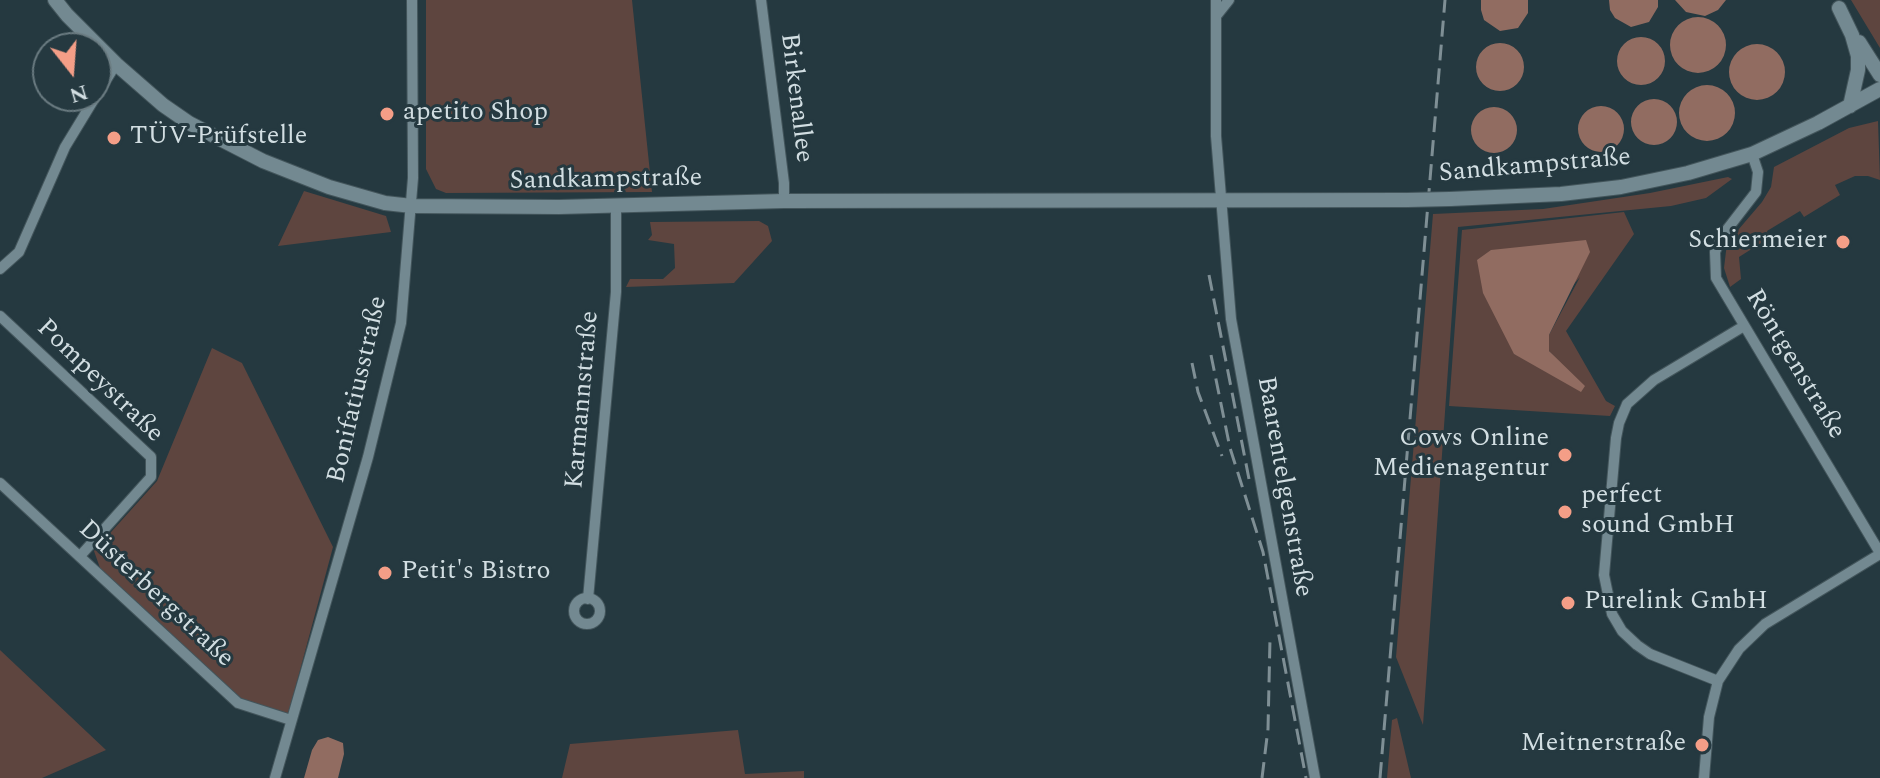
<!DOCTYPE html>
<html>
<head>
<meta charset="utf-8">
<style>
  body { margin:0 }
  #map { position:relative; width:1880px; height:778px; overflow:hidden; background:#253940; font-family:Spectral,serif }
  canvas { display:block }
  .north { position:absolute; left:32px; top:32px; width:80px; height:80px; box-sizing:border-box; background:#253940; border:2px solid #6a7b81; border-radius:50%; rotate:163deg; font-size:22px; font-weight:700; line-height:32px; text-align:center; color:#d2dee2 }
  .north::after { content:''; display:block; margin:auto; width:28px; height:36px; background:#f49e87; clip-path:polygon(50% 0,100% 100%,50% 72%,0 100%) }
</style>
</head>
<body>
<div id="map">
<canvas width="1880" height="778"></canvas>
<div class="north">N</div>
</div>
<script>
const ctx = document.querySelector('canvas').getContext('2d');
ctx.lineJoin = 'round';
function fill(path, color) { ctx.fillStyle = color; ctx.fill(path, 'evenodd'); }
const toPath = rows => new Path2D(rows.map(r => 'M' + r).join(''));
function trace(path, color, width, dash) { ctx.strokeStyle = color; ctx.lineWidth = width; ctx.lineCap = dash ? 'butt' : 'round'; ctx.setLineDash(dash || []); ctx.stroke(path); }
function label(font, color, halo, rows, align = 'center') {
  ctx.font = font + ' Spectral,serif'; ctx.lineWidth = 6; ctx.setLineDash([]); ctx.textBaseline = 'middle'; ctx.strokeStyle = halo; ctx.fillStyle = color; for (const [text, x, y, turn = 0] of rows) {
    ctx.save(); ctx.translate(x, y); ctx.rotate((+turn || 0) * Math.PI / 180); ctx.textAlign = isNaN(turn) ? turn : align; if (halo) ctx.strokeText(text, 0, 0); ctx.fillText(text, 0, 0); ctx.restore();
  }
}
const green = toPath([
  [426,0,632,0,652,192,446,193,436,189,426,169],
  [1851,0,1880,0,1880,48],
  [1878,121,1880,180,1868,176,1855,176,1835,185,1840,195,1804,217,1800,211,1767,231,1769,238,1739,257,1741,279,1730,287,1724,268,1727,243,1762,202,1771,187,1774,167,1849,128],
  [1728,177,1732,179,1706,198,1671,206,1458,227,1423,725,1396,657,1433,214,1543,209,1650,193],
  [304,191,386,216,391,232,278,246],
  [1624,212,1634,234,1566,331,1606,401,1615,406,1610,416,1449,406,1462,230],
  [1580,277,1549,335,1549,351,1563,367,1514,354],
  [759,221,768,226,772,241,734,283,626,287,630,279,663,279,675,268,674,244,648,240,652,235,650,222],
  [212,348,242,363,333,547,288,715,240,700,100,568,94,551,157,481],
  [0,650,106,750,42,778,0,778],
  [1397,718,1411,778,1387,778,1392,720],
  [738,730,745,774,804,771,804,778,562,778,570,744]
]);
const water = toPath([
  [1481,0,1528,0,1528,13,1518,28,1500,31,1484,20,1481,10],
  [1609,0,1658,0,1658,7,1649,22,1631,27,1615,18,1610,10],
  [1675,0,1726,0,1718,10,1705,16,1686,12],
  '1670 45a28 28 0 1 1 56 0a28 28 0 1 1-56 0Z',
  '1617 61a24 24 0 1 1 48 0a24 24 0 1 1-48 0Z',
  '1476 67a24 24 0 1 1 48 0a24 24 0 1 1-48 0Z',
  '1729 72a28 28 0 1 1 56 0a28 28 0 1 1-56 0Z',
  '1679 113a28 28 0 1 1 56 0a28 28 0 1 1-56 0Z',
  '1631 122a23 23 0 1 1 46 0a23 23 0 1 1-46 0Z',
  '1578 129a23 23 0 1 1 46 0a23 23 0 1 1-46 0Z',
  '1471 130a23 23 0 1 1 46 0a23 23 0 1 1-46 0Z',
  [1586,240,1590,252,1549,335,1549,351,1585,386,1581,392,1514,354,1483,293,1477,260,1491,250],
  [328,737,343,743,344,754,338,778,304,778,312,750,318,740]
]);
const street = toPath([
  [761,0,784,183,784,201],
  [1216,0,1216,136,1231,319,1315,778],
  [1217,15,1229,0],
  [96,96,116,64],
  [1752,154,1758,172,1756,192,1722,236,1715,252,1716,278,1880,553],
  [0,269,19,252,65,147,96,96],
  [0,316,151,457,151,477,81,555],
  [0,483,238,703,291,720],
  '574 611a13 13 0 1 1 26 0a13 13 0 1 1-26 0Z',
  [588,599,616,292,616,205],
  [1718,681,1650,654,1637,645,1622,631,1612,614,1604,575,1616,438,1619,423,1627,404,1654,380,1744,326],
  [275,778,368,457,401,323,413,178,412,0],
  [1704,778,1709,717,1718,681,1739,649,1765,624,1880,554]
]);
const secondary = toPath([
  [55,0,67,15,116,64,163,105,189,123,263,161,329,187,385,203,412,206,559,207,784,201,1407,200],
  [1839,8,1852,35,1858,56,1858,70,1850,106],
  [1859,42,1880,75],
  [1450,199,1561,194,1621,187,1688,173,1752,154,1818,123,1880,89]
]);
const rail = toPath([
  [1209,275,1249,479],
  [1211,355,1230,448,1263,552,1306,778],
  [1192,363,1198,392,1222,456],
  [1262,778,1268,729,1270,639],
  [1380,778,1445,0]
]);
const secondaryBridge = toPath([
  [1407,200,1450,199]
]);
const markers = [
  [387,114,8,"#f49e87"],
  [114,138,8,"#f49e87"],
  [1843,242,8,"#f49e87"],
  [1565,455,8,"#f49e87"],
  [1565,512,8,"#f49e87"],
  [385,573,8,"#f49e87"],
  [1568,603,8,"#f49e87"],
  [1702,745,8,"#f49e87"]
];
const streetNames = [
  ["Birkenallee",795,98,83],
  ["Sandkampstraße",1535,167,-5],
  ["Sandkampstraße",606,181,-1],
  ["Röntgenstraße",1794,365,59],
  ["Pompeystraße",99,382,44],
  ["Bonifatiusstraße",359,390,-77],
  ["Karmannstraße",584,400,-85],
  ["Baarentelgenstraße",1283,487,80],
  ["Düsterbergstraße",155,595,43]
];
const poiNames = [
  ["apetito Shop",403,114],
  ["TÜV-Prüfstelle",130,138],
  ["Schiermeier",1827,242,"right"],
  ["Cows Online",1549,440,"right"],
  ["Medienagentur",1549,470,"right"],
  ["perfect",1581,497],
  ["sound GmbH",1581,527],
  ["Petit's Bistro",401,573],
  ["Purelink GmbH",1584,603],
  ["Meitnerstraße",1686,745,"right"]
];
fill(green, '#5e453f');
fill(water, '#916c61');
trace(street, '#43555b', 12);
trace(secondary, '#43555b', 16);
trace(street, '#738991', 10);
trace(secondary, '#738991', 14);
trace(rail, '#7f8f95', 3, [16, 8]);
trace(secondaryBridge, '#43555b', 16, []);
trace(secondaryBridge, '#738991', 14);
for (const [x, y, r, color] of markers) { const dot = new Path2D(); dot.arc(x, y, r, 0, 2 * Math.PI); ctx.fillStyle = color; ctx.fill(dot); trace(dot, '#253940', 3); }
label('26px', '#d2dee2', '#253940', streetNames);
label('26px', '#d2dee2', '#253940', poiNames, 'left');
</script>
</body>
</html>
